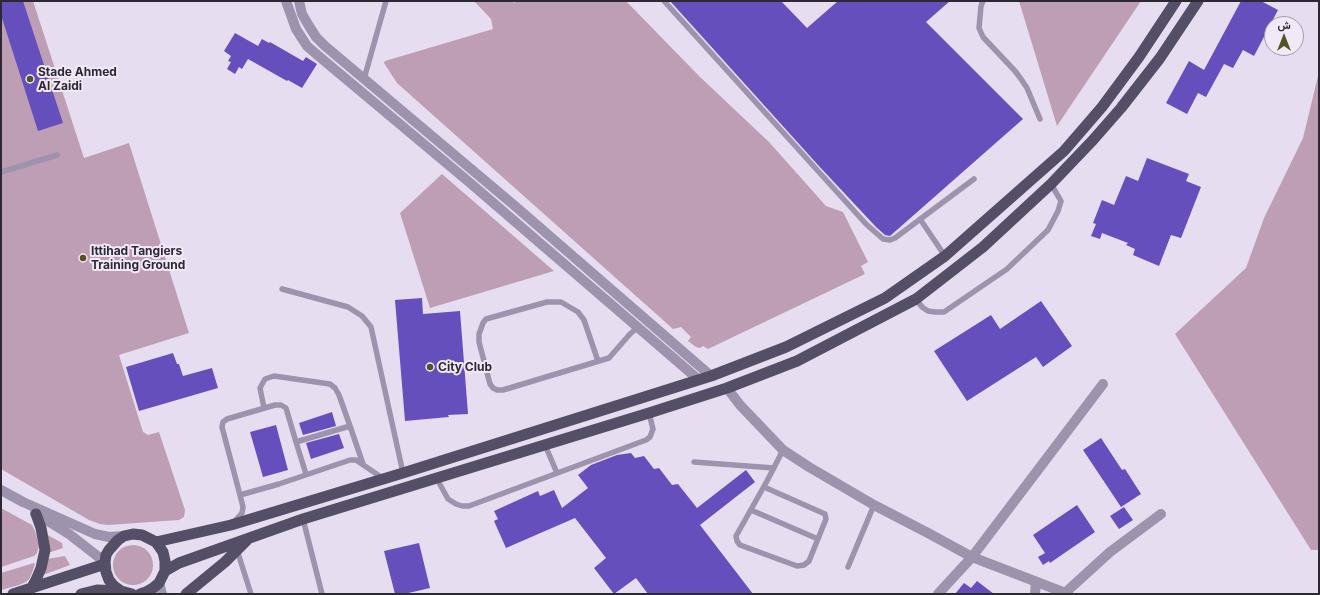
<!DOCTYPE html>
<html>
<head>
<meta charset="utf-8">
<style>
  body { margin:0 }
  #map { position:relative; width:1320px; height:595px; overflow:hidden; background:#e7ddf0; font-family:Inter,Vazirmatn,sans-serif }
  canvas { display:block }
  .frame { position:absolute; inset:0; border:2px solid #2c2935; pointer-events:none }
  .north { position:absolute; left:1264px; top:16px; width:40px; height:40px; box-sizing:border-box; background:#f1e9f8; border:1px solid #a29caa; border-radius:50%; rotate:0deg; font-size:11px; font-weight:700; line-height:16px; text-align:center; color:#2c2935 }
  .north::after { content:''; display:block; margin:auto; width:14px; height:18px; background:#525421; clip-path:polygon(50% 0,100% 100%,50% 72%,0 100%) }
</style>
</head>
<body>
<div id="map">
<canvas width="1320" height="595"></canvas>
<div class="frame"></div>
<div class="north">ش</div>
</div>
<script>
const ctx = document.querySelector('canvas').getContext('2d');
ctx.lineJoin = 'round';
function fill(path, color) { ctx.fillStyle = color; ctx.fill(path, 'evenodd'); }
const toPath = rows => new Path2D(rows.map(r => 'M' + r).join(''));
function trace(path, color, width, dash) { ctx.strokeStyle = color; ctx.lineWidth = width; ctx.lineCap = dash ? 'butt' : 'round'; ctx.setLineDash(dash || []); ctx.stroke(path); }
function label(font, color, halo, rows, align = 'center') {
  ctx.font = font + ' Inter,sans-serif'; ctx.lineWidth = 4; ctx.setLineDash([]); ctx.textBaseline = 'middle'; ctx.strokeStyle = halo; ctx.fillStyle = color; for (const [text, x, y, turn = 0] of rows) {
    ctx.save(); ctx.translate(x, y); ctx.rotate((+turn || 0) * Math.PI / 180); ctx.textAlign = isNaN(turn) ? turn : align; if (halo) ctx.strokeText(text, 0, 0); ctx.fillText(text, 0, 0); ctx.restore();
  }
}
const green = toPath([
  [1,1,33,1,84,158,129,143,189,333,119,355,143,432,148,435,159,432,185,510,184,517,179,520,108,525,100,524,89,520,1,469],
  [474,1,512,1,514,3,516,1,626,1,699,76,769,142,826,206,843,212,868,262,861,266,865,274,708,349,703,346,700,348,696,347,688,341,691,337,681,327,673,329,397,83,384,63,385,61,493,29,491,19],
  [1019,1,1141,1,1057,126],
  [1319,72,1319,550,1311,550,1175,334,1246,268,1264,218,1303,138],
  [442,174,554,271,430,308,400,213],
  [1,508,32,525,35,531,39,546,37,553,34,556,1,567],
  [46,534,62,543,63,548,48,553],
  '113 565a20 20 0 1 1 40 0a20 20 0 1 1-40 0Z',
  [65,556,70,565,43,575,47,559],
  [34,563,35,564,33,570,30,578,26,582,19,585,1,590,1,573]
]);
const building = toPath([
  [1,1,23,1,63,123,38,131,1,15],
  [670,1,781,1,807,28,838,1,950,1,926,22,1023,119,890,236,885,235,876,227,818,165],
  [1241,1,1261,1,1278,10,1254,56,1243,50,1233,68,1224,64,1206,97,1198,93,1187,114,1166,103,1189,61,1204,70],
  [235,33,258,46,262,39,269,43,270,42,303,61,306,57,317,64,302,88,288,80,287,81,248,59,242,69,239,67,235,74,227,69,231,62,228,61,231,56,224,51],
  [1147,158,1189,174,1186,181,1201,187,1181,238,1171,235,1159,266,1133,255,1135,249,1126,245,1128,243,1102,233,1100,239,1091,236,1096,224,1093,223,1102,200,1114,205,1126,176,1138,181],
  [422,298,423,314,460,311,468,414,448,415,449,417,405,421,395,300],
  [1041,301,1072,346,1043,367,1036,357,967,401,934,351,991,315,1000,329],
  [173,353,177,364,179,364,183,376,212,368,218,388,139,411,126,367],
  [332,412,336,426,303,435,299,423],
  [276,425,288,470,263,477,250,432],
  [339,434,344,448,311,459,306,443],
  [1101,438,1122,470,1125,469,1141,494,1121,507,1083,450],
  [631,453,635,458,644,456,654,469,659,468,672,485,678,484,697,508,746,470,755,482,700,525,753,594,648,594,636,578,614,594,594,568,606,558,575,518,506,548,494,521,498,519,494,511,538,491,540,496,554,490,562,508,588,488,578,475,591,465,617,455],
  [1077,505,1095,532,1050,563,1049,561,1043,565,1038,557,1045,553,1033,535],
  [1124,507,1133,520,1119,529,1110,516],
  [419,543,430,588,404,594,395,594,384,551],
  [977,581,994,594,955,594,964,583,971,588]
]);
const service = toPath([
  [664,1,866,224,883,239,890,240,895,238,974,179],
  [983,1,981,6,979,28,983,37,1015,71,1021,79,1027,88,1040,119],
  [364,79,386,1],
  [1,172,57,155],
  [920,219,945,256],
  [282,289,348,307,362,316,371,327,403,473],
  [916,299,922,307,928,311,935,312,944,312,1007,269,1048,230,1058,211,1061,201,1051,184],
  [598,361,584,320,578,312,561,302,547,302,486,319,483,323,479,334,479,342,490,384,493,388,497,390,503,390,609,358,630,334,638,327],
  [264,408,260,388,265,379,274,376,330,384,335,388,339,395,350,426],
  [545,445,557,473],
  [694,462,774,468],
  [306,474,296,442,350,426,363,464],
  [437,479,448,499,456,504,462,506,469,506,646,440,650,437,653,429,649,413],
  [764,487,825,514,826,519,809,561,804,565,797,566,740,545,737,541,736,536,767,481,783,450],
  [240,495,222,427,223,422,227,419,275,405,281,405,286,408,296,442],
  [751,510,818,539],
  [303,519,322,594],
  [234,522,242,513,243,507,240,495,279,484,350,460,356,460,384,479],
  [237,550,251,594],
  [848,567,874,505]
]);
const minor = toPath([
  [286,1,296,29,307,46,315,53,469,182,699,380],
  [299,1,302,14,309,26,316,37,325,46,515,206,711,376],
  [727,388,740,405,783,450,809,467,874,505,928,533,972,557,1103,384],
  [159,583,162,594],
  [1065,593,1110,552,1161,514],
  [1035,594,1036,582]
]);
const tertiary = toPath([
  [1,490,23,502,95,534,109,537,124,536],
  [35,513,69,534,105,562],
  [938,594,972,557,1068,594]
]);
const trunk = toPath([
  [156,542,231,525,403,473,711,376,786,347,885,298,945,256,1064,151,1102,107,1139,57,1176,1],
  [165,571,179,563,303,519,649,413,727,388,797,361,916,299,983,247,1051,184,1093,140,1121,108,1160,58,1198,1],
  [31,589,36,580,41,568,45,550,41,528,36,514],
  [121,591,114,586,109,580,106,572,105,562,106,555,109,550,118,540,124,536,133,534,142,535,156,542,163,552,165,561,165,571,159,583,153,588,146,592,140,594],
  [13,594,105,564],
  [81,594,97,590,121,591,132,594],
  [186,594,225,562,247,540]
]);
const markers = [
  [30,79,4,"#525421"],
  [83,258,4,"#525421"],
  [430,367,4,"#525421"]
];
const poiNames = [
  ["Stade Ahmed",38,72],
  ["Al Zaidi",38,86],
  ["Ittihad Tangiers",91,251],
  ["Training Ground",91,265],
  ["City Club",438,367]
];
fill(green, '#be9eb5');
fill(building, '#654fbd');
trace(service, '#9d93ad', 5.5);
trace(minor, '#9d93ad', 10);
trace(tertiary, '#9d93ad', 10);
trace(trunk, '#544e66', 11);
for (const [x, y, r, color] of markers) { const dot = new Path2D(); dot.arc(x, y, r, 0, 2 * Math.PI); ctx.fillStyle = color; ctx.fill(dot); trace(dot, '#f1e9f8', 1.5); }
label('bold 12px', '#2c2935', '#f1e9f8', poiNames, 'left');
</script>
</body>
</html>
